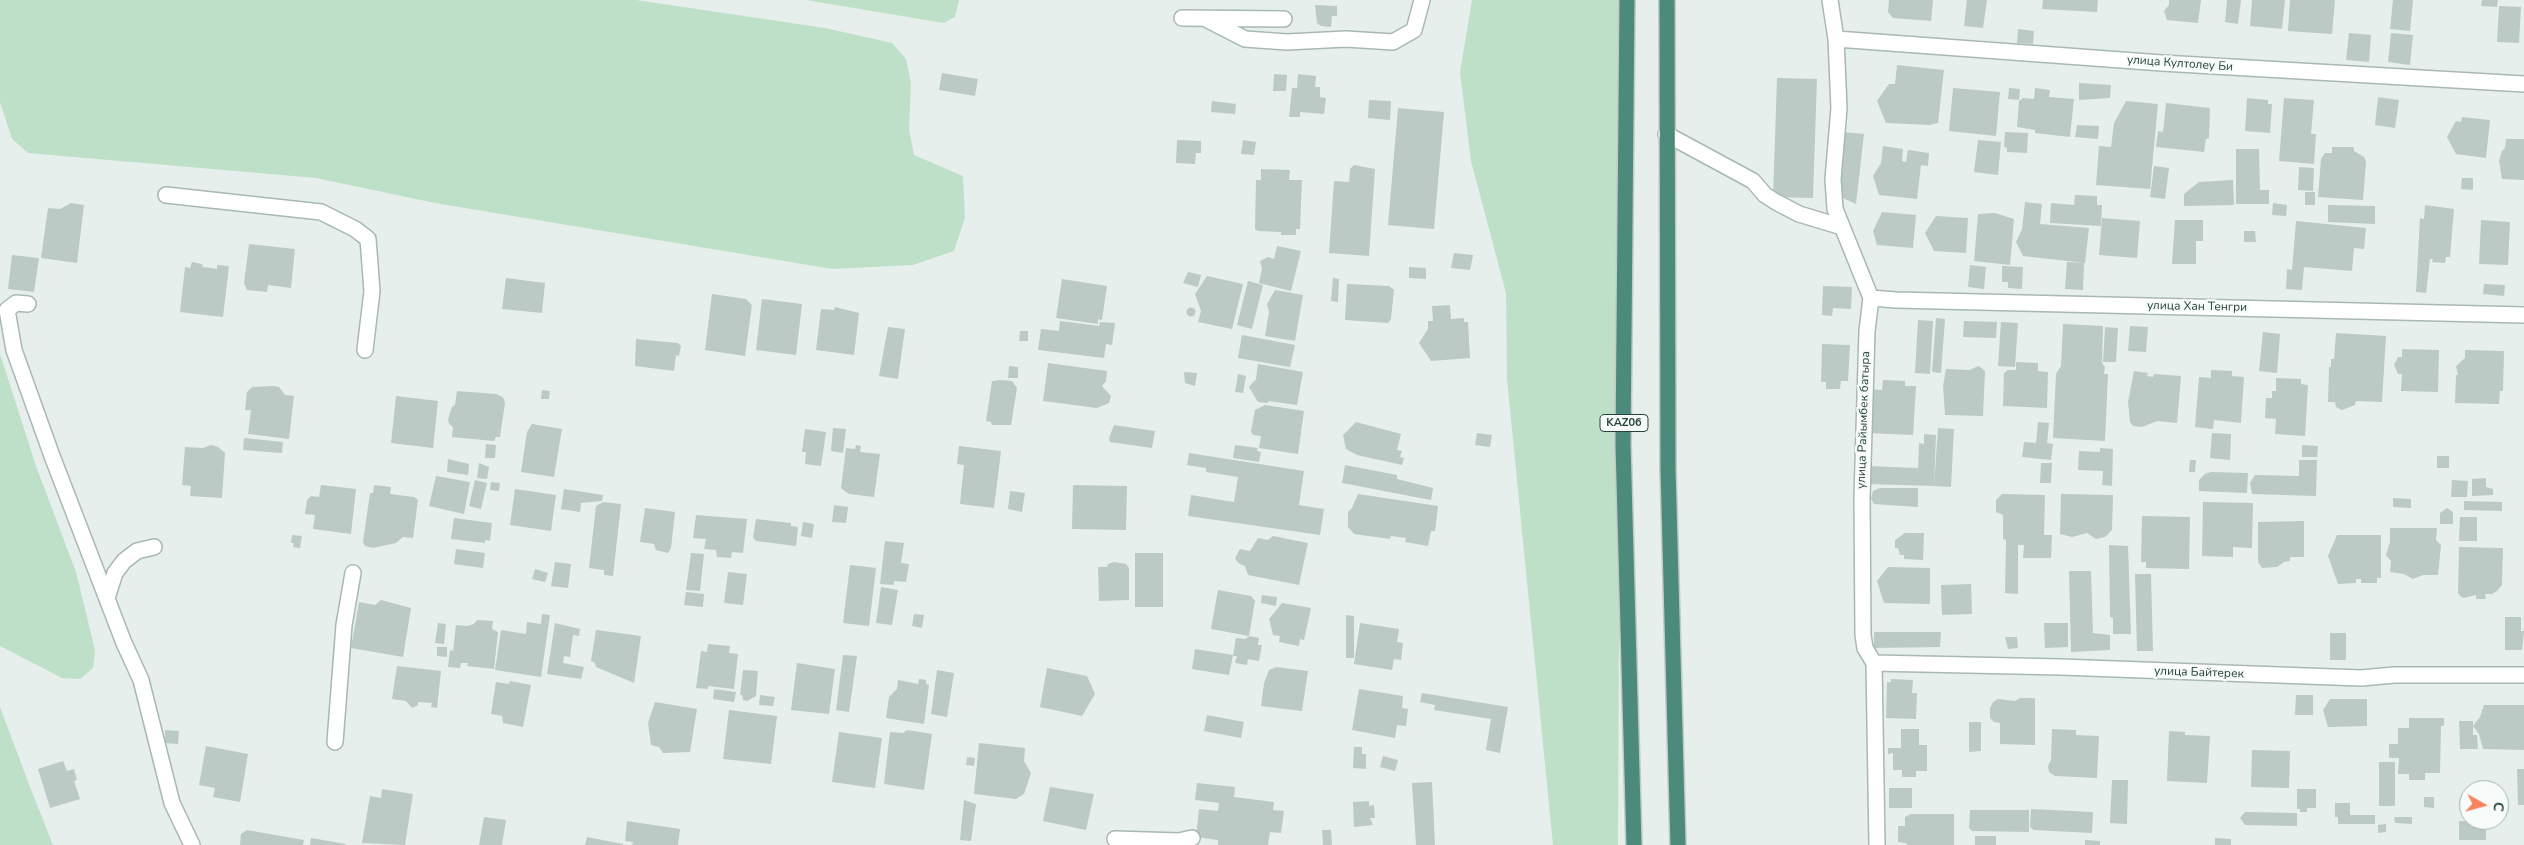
<!DOCTYPE html>
<html>
<head>
<meta charset="utf-8">
<style>
  body { margin:0 }
  #map { position:relative; width:2524px; height:845px; overflow:hidden; background:#e6efeb; font-family:"Nunito Sans",sans-serif }
  canvas { display:block }
  .north { position:absolute; left:2459px; top:780px; width:50px; height:50px; box-sizing:border-box; background:#f7fbf9; border:1px solid #a3b1ad; border-radius:50%; rotate:97deg; font-size:14px; font-weight:700; line-height:20px; text-align:center; color:#24423a }
  .north::after { content:''; display:block; margin:auto; width:18px; height:22px; background:#f4845f; clip-path:polygon(50% 0,100% 100%,50% 72%,0 100%) }
</style>
</head>
<body>
<div id="map">
<canvas width="2524" height="845"></canvas>
<div class="north">С</div>
</div>
<script>
const ctx = document.querySelector('canvas').getContext('2d');
ctx.lineJoin = 'round';
function fill(path, color) { ctx.fillStyle = color; ctx.fill(path, 'evenodd'); }
const toPath = rows => new Path2D(rows.map(r => 'M' + r).join(''));
function trace(path, color, width, dash) { ctx.strokeStyle = color; ctx.lineWidth = width; ctx.lineCap = dash ? 'butt' : 'round'; ctx.setLineDash(dash || []); ctx.stroke(path); }
function label(font, color, halo, rows, align = 'center') {
  ctx.font = font + ' "Nunito Sans",sans-serif'; ctx.lineWidth = 5; ctx.setLineDash([]); ctx.textBaseline = 'middle'; ctx.strokeStyle = halo; ctx.fillStyle = color; for (const [text, x, y, turn = 0] of rows) {
    ctx.save(); ctx.translate(x, y); ctx.rotate((+turn || 0) * Math.PI / 180); ctx.textAlign = isNaN(turn) ? turn : align; if (halo) ctx.strokeText(text, 0, 0); ctx.fillText(text, 0, 0); ctx.restore();
  }
}
const green = toPath([
  [0,0,636,0,825,28,892,43,906,59,911,83,909,129,914,155,963,176,965,218,954,251,913,265,832,269,435,203,316,178,28,153,12,139,0,102],
  [806,0,959,0,955,17,944,23],
  [1472,0,1622,0,1618,845,1553,845,1507,379,1506,293,1471,161,1460,72],
  [0,354,36,466,76,572,95,650,93,668,80,679,62,678,0,646],
  [0,707,30,787,53,845,0,845]
]);
const building = toPath([
  [1889,0,1933,0,1931,21,1893,18,1888,12],
  [1967,0,1987,0,1983,28,1964,26],
  [2043,0,2098,0,2097,12,2042,9],
  [2169,0,2201,0,2198,23,2167,20,2164,11,2169,5],
  [2227,0,2241,0,2238,24,2225,22],
  [2252,0,2285,0,2282,29,2250,26],
  [2290,0,2335,0,2332,34,2288,31],
  [2393,0,2413,0,2410,31,2390,29],
  [2482,0,2498,0,2497,7,2481,6],
  [1315,5,1337,6,1337,16,1332,16,1331,27,1321,26,1317,23],
  [2499,6,2521,7,2519,43,2497,42],
  [2018,29,2034,31,2033,44,2017,43],
  [2349,33,2371,35,2369,62,2346,60],
  [2391,33,2413,35,2410,65,2388,62],
  [1897,65,1944,70,1938,123,1930,125,1886,123,1877,101,1889,84,1895,84],
  [942,73,978,79,975,96,939,90],
  [1274,74,1287,75,1286,91,1273,91],
  [1298,74,1316,76,1315,87,1320,87,1320,97,1326,98,1324,114,1300,112,1300,117,1289,117,1292,88,1297,88],
  [1777,78,1817,79,1813,198,1773,197],
  [2079,83,2111,85,2110,98,2079,100],
  [1953,88,2000,92,1996,136,1949,131],
  [2009,88,2020,89,2019,100,2008,99],
  [2035,88,2050,90,2049,97,2074,99,2070,137,2035,133,2035,130,2017,127,2019,101,2023,98,2034,99],
  [2378,97,2399,100,2395,128,2375,125],
  [2247,98,2268,100,2268,104,2272,104,2270,133,2245,131],
  [2284,98,2314,100,2311,134,2316,134,2314,164,2279,161],
  [1369,100,1391,101,1390,120,1368,118],
  [1212,101,1236,104,1235,114,1211,112],
  [2126,101,2158,104,2150,189,2096,185,2099,146,2111,147,2114,123],
  [2166,103,2210,108,2209,138,2206,139,2204,152,2156,147,2158,131,2163,132],
  [1398,108,1444,112,1434,229,1388,225],
  [2462,117,2490,120,2486,158,2456,154,2447,137,2456,121,2461,122],
  [2077,125,2099,126,2098,139,2075,137],
  [1843,132,1864,134,1856,204,1836,195],
  [2005,132,2028,133,2027,153,2007,152,2007,148,2004,147],
  [2506,139,2524,139,2524,180,2502,179,2499,161,2502,151,2505,148],
  [1177,140,1201,141,1201,153,1196,153,1195,164,1176,163],
  [1243,140,1256,142,1254,155,1241,154],
  [1978,140,2001,142,1998,175,1974,172],
  [1883,146,1903,149,1902,161,1906,162,1908,150,1929,153,1928,166,1921,165,1917,199,1879,195,1873,176,1881,163],
  [2332,147,2354,147,2354,151,2364,157,2366,162,2363,200,2318,197,2321,159,2325,153,2332,153],
  [2236,149,2259,149,2260,190,2269,190,2269,204,2236,204],
  [1354,165,1375,169,1369,256,1329,253,1334,181,1349,182,1350,169],
  [2154,166,2169,168,2165,199,2150,197],
  [2299,167,2314,168,2313,191,2298,190],
  [1261,169,1290,170,1289,180,1302,180,1300,229,1296,229,1296,235,1281,235,1281,232,1258,231,1255,229,1256,180,1261,180],
  [2462,178,2473,178,2473,190,2461,189],
  [2233,180,2234,205,2184,206,2184,194,2199,182],
  [2305,192,2315,192,2315,205,2305,205],
  [2075,195,2097,196,2097,205,2102,205,2101,226,2050,223,2051,203,2074,205],
  [2025,202,2042,204,2040,224,2089,228,2085,263,2023,256,2016,242,2022,229],
  [71,203,84,205,77,263,41,258,48,208,60,209],
  [2273,203,2287,205,2286,216,2272,215],
  [2328,205,2375,206,2375,224,2328,222],
  [2425,205,2454,209,2450,257,2446,257,2445,263,2432,262,2433,259,2430,259,2426,293,2416,292,2420,218,2424,219],
  [1882,212,1916,215,1913,248,1877,245,1873,231],
  [1995,213,2014,219,2010,265,1974,261,1978,214],
  [1936,216,1968,218,1966,253,1934,251,1925,233],
  [2102,218,2140,221,2137,258,2099,255],
  [2175,220,2203,220,2203,241,2196,241,2196,264,2172,264],
  [2481,220,2510,222,2508,265,2479,264],
  [2296,221,2366,228,2364,249,2354,248,2352,271,2304,267,2302,290,2286,289,2287,269,2292,270],
  [2244,231,2255,231,2256,242,2244,242],
  [249,244,295,249,291,288,268,285,267,292,247,290,244,283],
  [1277,246,1301,251,1291,291,1259,283,1262,269,1260,261,1268,257,1274,259],
  [1454,253,1473,255,1470,270,1451,268],
  [12,255,39,258,34,292,8,289],
  [192,262,202,264,203,267,217,269,217,265,229,266,223,317,180,312,185,267,190,268],
  [2067,262,2084,263,2083,290,2065,289],
  [1970,265,1986,267,1984,289,1968,287],
  [2002,266,2023,267,2022,289,2008,288,2008,282,2002,282],
  [1409,267,1426,268,1426,279,1409,278],
  [1188,272,1201,275,1198,287,1183,283],
  [1207,276,1243,284,1232,329,1198,322,1201,311,1195,294],
  [506,278,545,283,542,313,502,309],
  [1333,278,1339,279,1338,302,1331,301],
  [1062,279,1107,286,1102,320,1098,319,1098,324,1056,318],
  [1248,281,1263,285,1252,329,1237,325],
  [1347,284,1389,286,1394,290,1391,319,1388,323,1345,320],
  [2484,284,2505,285,2504,296,2483,294],
  [1823,286,1852,287,1851,309,1833,308,1832,316,1822,315],
  [1275,290,1303,295,1295,341,1265,336,1269,312,1267,304],
  [712,294,746,299,752,305,745,356,705,350],
  [762,299,802,304,796,355,756,350],
  [1450,305,1451,319,1464,318,1464,322,1468,322,1470,358,1431,361,1419,343,1428,329,1428,321,1433,321,1432,306],
  [835,307,859,313,854,355,816,350,821,309,834,310],
  '1186.5 312a4.5 4.5 0 1 1 9 0a4.5 4.5 0 1 1-9 0Z',
  [1936,318,1945,319,1941,373,1932,372],
  [1918,320,1933,321,1930,374,1915,373],
  [1060,321,1099,326,1100,322,1115,323,1112,345,1106,344,1104,358,1038,350,1041,329,1059,331],
  [1964,321,1997,322,1996,338,1963,337],
  [2001,322,2018,323,2015,367,1998,366],
  [2063,324,2103,326,2102,363,2105,367,2104,374,2108,374,2105,441,2053,438,2056,374,2061,366],
  [2130,326,2148,327,2146,352,2128,351],
  [888,327,905,329,898,379,879,376],
  [2105,327,2118,328,2116,362,2103,362],
  [1020,331,1028,331,1028,341,1019,341],
  [2263,332,2280,334,2277,373,2259,371],
  [2336,333,2386,336,2382,402,2356,401,2355,405,2342,410,2336,407,2335,402,2328,402,2329,367,2331,367,2331,359,2334,359],
  [1242,335,1295,345,1290,367,1238,358],
  [636,339,678,343,681,346,679,356,676,355,674,371,635,366],
  [1822,344,1850,345,1848,381,1841,381,1840,389,1826,389,1826,382,1821,382],
  [2402,349,2439,350,2438,392,2401,391,2402,374,2398,374,2394,365,2398,357,2402,357],
  [2465,350,2504,351,2503,391,2500,391,2499,404,2455,403,2456,375,2458,375,2456,366,2465,358],
  [2016,362,2038,363,2038,371,2048,372,2047,408,2003,406,2004,373,2008,370,2016,370],
  [1048,363,1107,371,1106,381,1102,386,1111,396,1109,403,1097,408,1043,401],
  [1258,364,1303,372,1297,405,1268,401,1268,403,1258,402,1249,387,1256,379],
  [1009,366,1018,367,1018,378,1008,378],
  [1979,366,1985,371,1983,416,1945,415,1943,386,1946,369,1969,370],
  [2211,370,2232,371,2232,376,2244,377,2241,423,2214,420,2213,429,2195,427,2199,377,2211,378],
  [2134,371,2148,373,2147,376,2153,377,2154,374,2181,376,2177,423,2157,421,2142,427,2133,426,2130,422,2128,402],
  [1184,372,1197,373,1195,386,1185,383],
  [1238,374,1246,376,1243,393,1235,392],
  [2276,378,2301,379,2301,384,2308,385,2305,436,2275,434,2276,419,2265,418,2266,398,2272,398,2272,391,2276,391],
  [1000,380,1012,381,1017,388,1011,425,992,425,991,422,986,421,992,381],
  [1883,380,1905,381,1905,386,1916,386,1913,435,1867,433,1870,389,1882,390],
  [273,386,279,387,285,395,294,396,289,439,248,434,251,410,245,410,247,392,252,387],
  [542,390,550,391,549,399,541,399],
  [457,391,496,394,503,397,505,403,500,437,496,437,494,441,452,437,453,427,449,424,448,419,452,407,455,405],
  [396,396,438,401,433,448,391,443],
  [1265,405,1304,411,1298,454,1259,448,1261,436,1253,435,1251,431,1255,410],
  [1356,422,1401,434,1397,450,1402,451,1400,457,1404,458,1402,465,1357,455,1346,449,1343,435],
  [2038,422,2049,423,2047,443,2053,444,2051,460,2022,457,2024,442,2036,443],
  [532,424,562,429,554,477,521,472,527,432],
  [1114,425,1155,431,1152,448,1110,442,1109,438],
  [833,428,846,429,843,453,831,451],
  [1938,428,1954,429,1951,487,1934,486],
  [805,429,826,432,821,466,805,464,806,452,802,452],
  [1477,433,1492,435,1490,447,1475,445],
  [2212,433,2231,434,2230,460,2210,458],
  [1924,434,1936,435,1934,486,1867,484,1868,466,1918,468,1919,443,1924,444],
  [244,438,283,442,282,453,243,450],
  [486,444,496,445,495,458,485,458],
  [211,445,218,447,225,453,222,498,190,496,191,486,182,485,185,447,203,448],
  [856,445,861,446,860,452,880,454,874,497,849,494,841,488,846,448,855,449],
  [1235,445,1258,448,1257,451,1261,452,1259,462,1233,458],
  [2302,445,2318,446,2317,457,2302,457],
  [959,446,1001,451,994,508,960,504,964,465,957,464],
  [2100,448,2113,449,2112,486,2102,485,2103,471,2078,470,2079,451,2100,452],
  [1189,453,1304,471,1299,505,1324,509,1320,535,1188,516,1191,495,1234,502,1238,477,1206,472,1206,468,1187,465],
  [2437,456,2449,456,2449,468,2437,468],
  [448,459,469,464,468,475,447,472],
  [2190,460,2196,460,2195,472,2189,472],
  [2299,460,2317,460,2316,496,2252,494,2250,483,2255,475,2299,476],
  [479,463,489,467,487,479,477,478],
  [2041,463,2052,463,2051,483,2040,483],
  [1345,465,1397,475,1397,479,1433,488,1431,500,1342,483],
  [2211,472,2248,473,2247,493,2199,491,2199,480,2205,474],
  [436,476,470,482,464,514,429,506],
  [2486,478,2486,487,2493,489,2493,495,2472,496,2472,479],
  [475,480,487,483,481,509,469,506],
  [2452,480,2468,481,2467,497,2451,497],
  [491,482,500,483,499,491,490,490],
  [321,485,356,489,351,534,313,529,315,515,305,514,307,500,311,496,319,497],
  [374,485,391,487,390,494,414,497,418,500,413,538,403,537,396,543,373,548,365,546,363,542,370,493,373,493],
  [1073,485,1127,486,1126,530,1072,529],
  [1880,488,1918,488,1918,507,1874,504,1871,499,1873,491],
  [515,489,556,495,551,531,510,525],
  [564,489,603,495,602,501,581,503,580,512,561,509],
  [1010,491,1025,493,1022,512,1008,509],
  [1358,494,1438,506,1435,531,1431,531,1428,546,1405,542,1406,538,1391,536,1390,539,1354,534,1348,527,1348,512,1352,508],
  [2002,494,2045,495,2044,535,2052,535,2051,558,2023,558,2024,545,2018,545,2018,594,2005,593,2006,540,2003,539,2003,515,1996,512,1996,500],
  [2061,494,2113,495,2112,530,2105,537,2096,539,2087,533,2072,537,2060,534],
  [2393,498,2411,499,2411,508,2393,507],
  [2464,501,2502,502,2502,511,2464,510],
  [603,502,621,504,613,576,604,575,604,570,589,568,596,506],
  [2203,502,2253,503,2252,548,2233,547,2233,557,2202,556],
  [834,505,848,507,846,523,832,522],
  [645,508,675,512,671,548,668,553,656,550,654,544,640,542],
  [2447,508,2453,512,2453,524,2440,524,2440,513],
  [696,515,747,519,743,553,732,552,731,558,717,557,716,550,704,549,706,539,693,538],
  [2142,516,2190,517,2189,569,2146,568,2146,562,2141,562],
  [2460,517,2477,517,2477,541,2459,541],
  [454,518,492,523,490,541,485,540,485,543,451,539],
  [756,519,791,523,791,526,798,527,796,546,756,541,753,538],
  [2304,521,2304,557,2290,557,2290,561,2284,562,2277,567,2262,568,2258,562,2258,522],
  [803,522,814,524,812,538,801,536],
  [2390,528,2437,528,2436,540,2441,545,2438,575,2423,575,2413,579,2404,574,2390,572,2391,561,2386,555,2390,542],
  [1905,533,1924,533,1923,560,1904,559,1904,555,1900,555,1898,548,1895,548,1895,540],
  [292,535,302,536,300,548,293,547,294,543,291,543],
  [2337,535,2381,535,2381,578,2377,578,2377,583,2361,583,2361,579,2356,579,2356,583,2338,584,2328,556],
  [1273,536,1308,543,1299,585,1248,575,1245,566,1238,563,1235,558,1240,549,1250,551,1258,538,1268,540],
  [885,541,904,543,901,563,909,564,906,582,894,581,894,585,880,584],
  [2109,545,2128,546,2131,634,2113,634,2113,618,2110,617],
  [2459,547,2503,548,2502,585,2497,591,2492,594,2485,594,2486,599,2476,599,2476,595,2464,598,2461,597,2458,593],
  [456,549,485,553,483,568,454,564],
  [691,553,704,554,700,591,686,590],
  [1135,553,1163,553,1163,607,1135,607],
  [555,562,571,564,568,588,551,586],
  [1114,562,1126,564,1129,568,1129,600,1099,601,1098,567,1107,567,1108,564],
  [850,565,876,568,869,626,843,623],
  [1888,567,1930,568,1930,604,1884,603,1877,581],
  [535,569,548,573,545,582,532,579],
  [2069,571,2091,571,2093,633,2110,635,2110,650,2071,652],
  [728,572,747,574,743,605,724,603],
  [2135,574,2151,574,2153,651,2137,651],
  [1971,584,1972,614,1942,615,1941,585],
  [881,587,898,590,892,625,876,623],
  [1218,590,1251,596,1255,601,1249,636,1211,629],
  [686,592,704,594,703,607,684,605],
  [1262,595,1277,597,1276,606,1261,603],
  [381,600,411,608,403,657,351,648,359,602,375,605],
  [1282,603,1311,608,1304,640,1300,639,1299,646,1279,642,1280,636,1273,635,1269,619],
  [542,614,550,615,541,677,495,670,501,630,526,634,527,622,541,624],
  [914,614,924,615,922,628,912,626],
  [1346,615,1354,616,1354,658,1346,658],
  [2505,617,2521,617,2521,631,2524,631,2522,650,2505,650],
  [477,620,493,621,492,629,498,632,494,669,467,666,468,663,461,663,460,668,448,667,450,650,453,651,456,625,467,626,474,624],
  [438,623,446,624,444,644,435,643],
  [555,623,580,629,579,636,573,635,570,657,564,656,563,663,584,667,581,679,547,674],
  [1360,623,1399,629,1397,642,1403,643,1401,660,1394,659,1392,670,1354,664],
  [2044,623,2068,623,2068,647,2045,648],
  [596,630,641,636,634,683,596,667,595,663,591,661],
  [1874,632,1941,632,1940,647,1874,648],
  [2330,633,2346,633,2346,660,2330,660],
  [1250,636,1259,638,1258,645,1262,645,1259,661,1248,659,1247,665,1235,663,1237,656,1233,656,1236,638,1245,639],
  [2005,637,2017,637,2018,648,2008,649],
  [708,644,730,646,729,653,738,654,734,689,708,686,708,689,696,688,701,651,707,652],
  [437,647,447,647,447,657,437,656],
  [1195,649,1233,655,1229,675,1192,669],
  [843,655,857,656,849,712,836,710],
  [797,663,835,669,829,714,791,710],
  [397,666,441,671,437,708,431,707,432,703,418,702,418,705,412,708,406,701,392,699],
  [1276,667,1308,671,1302,711,1261,706,1264,683,1269,670],
  [1047,668,1087,676,1095,694,1082,716,1040,707],
  [743,670,758,671,756,696,747,701,743,700,742,695,740,695],
  [937,670,954,673,947,717,931,714],
  [919,679,926,680,926,684,929,685,924,724,886,718,889,697,897,689,898,680,918,684],
  [1891,679,1913,680,1912,693,1917,693,1916,719,1886,718,1887,682,1891,682],
  [510,681,531,685,523,727,503,723,502,716,491,714,496,682,509,684],
  [714,689,736,692,734,702,713,699],
  [1359,689,1403,696,1402,708,1408,709,1406,726,1397,725,1395,738,1352,730],
  [1422,693,1508,707,1500,753,1486,750,1491,719,1434,710,1435,705,1420,702],
  [760,695,775,697,773,706,759,705],
  [2296,695,2313,695,2313,715,2295,715],
  [2020,698,2035,698,2035,745,2000,744,2000,723,1994,722,1990,718,1990,708,1993,702,1998,699,2015,701],
  [2330,699,2367,699,2367,726,2328,727,2323,710],
  [655,702,697,709,690,752,663,753,659,747,651,745,648,723],
  [2484,705,2524,705,2524,750,2483,749,2479,734,2473,726,2480,717],
  [729,710,777,716,771,764,723,759],
  [1207,715,1244,722,1241,738,1204,731],
  [2409,718,2444,718,2444,726,2441,726,2440,773,2425,773,2425,780,2409,780,2409,774,2398,774,2399,758,2389,758,2389,744,2398,744,2398,728,2409,728],
  [2459,721,2473,721,2473,735,2477,735,2478,749,2460,749],
  [1969,722,1981,722,1981,751,1969,752],
  [1901,729,1919,729,1919,745,1927,745,1927,771,1916,771,1916,777,1902,777,1902,770,1893,770,1893,753,1888,754,1888,748,1901,748],
  [2052,729,2076,730,2076,735,2099,736,2097,778,2055,776,2049,772,2048,766,2051,760],
  [165,730,179,731,178,744,165,743],
  [907,730,932,734,924,790,884,784,890,732,903,733],
  [2169,731,2185,732,2185,735,2210,736,2207,783,2167,781],
  [839,732,882,738,875,788,832,782],
  [979,743,1025,748,1024,761,1031,773,1024,794,1016,799,974,794],
  [206,746,248,754,240,802,213,797,215,788,199,785],
  [1354,747,1362,747,1362,754,1366,754,1366,769,1353,768],
  [2252,750,2290,751,2289,788,2251,787],
  [1383,756,1398,760,1395,771,1380,767],
  [967,757,975,758,974,766,966,765],
  [63,761,67,771,74,769,77,780,74,781,80,799,50,808,38,769],
  [2379,762,2395,762,2395,806,2379,806],
  [2517,769,2524,769,2524,805,2518,805],
  [2112,780,2128,780,2127,824,2110,823],
  [1432,782,1435,845,1416,845,1412,783],
  [1197,783,1235,787,1234,797,1274,802,1273,810,1284,811,1281,833,1270,832,1268,845,1218,845,1218,840,1196,837,1199,809,1218,811,1219,803,1195,800],
  [1050,787,1094,794,1086,830,1043,821],
  [1889,788,1912,788,1912,808,1889,808],
  [382,789,413,794,405,845,362,843,370,796,381,798],
  [2297,789,2316,789,2316,808,2307,808,2307,812,2300,812,2300,809,2297,809],
  [2424,797,2434,797,2434,808,2424,807],
  [964,800,976,804,971,841,960,840],
  [1369,801,1369,806,1374,805,1375,818,1370,818,1373,825,1354,827,1353,802],
  [2335,803,2350,803,2350,815,2375,815,2375,824,2338,824,2338,817,2335,817],
  [2031,809,2093,812,2092,833,2034,830,2030,827],
  [1970,810,2029,810,2029,832,1972,831,1969,828],
  [2245,812,2297,813,2297,826,2245,825,2240,818],
  [1911,814,1954,814,1954,845,1907,845,1906,843,1898,842,1898,826,1905,826,1905,817],
  [484,817,506,820,502,845,479,845],
  [2394,817,2412,817,2412,824,2395,823],
  [627,821,680,829,678,845,632,845,633,842,625,841],
  [2459,821,2486,822,2486,840,2459,840],
  [2386,824,2386,832,2378,833,2378,825],
  [247,830,304,840,303,845,240,845,241,834],
  [1322,830,1331,830,1332,845,1323,845],
  [1975,836,1996,836,1996,845,1975,845],
  [587,837,623,844,623,845,585,845],
  [311,838,346,844,346,845,310,845],
  [2215,838,2231,839,2231,845,2215,845],
  [2085,840,2100,841,2100,845,2085,845]
]);
const minor = toPath([
  [1830,0,1836,39,1839,108,1833,179,1835,209,1871,298,1867,331,1862,497,1863,635,1865,648,1874,663,1877,845],
  [1182,18,1284,19],
  [1204,18,1245,39,1287,42,1346,39,1393,42,1414,30,1422,0],
  [1836,39,2162,63,2524,84],
  [1666,134,1753,181,1765,195,1776,202,1799,214,1842,227],
  [166,195,321,212,355,229,368,239,372,291,365,350],
  [1871,298,1896,300,2524,315],
  [28,304,16,303,7,310,14,350,52,456,124,643,141,680,172,803,192,845],
  [107,598,115,573,124,561,137,551,154,547],
  [1874,663,2061,667,2361,678,2394,675,2524,675],
  [335,742,344,625,353,573],
  [1115,839,1179,841,1192,838]
]);
const trunk = toPath([
  [1627,0,1623,444,1634,845],
  [1667,0,1668,468,1678,845]
]);
const shields = [
  [1624,423,48]
];
const shieldNames = [
  ["KАZ06",1624,423]
];
const streetNames = [
  ["улица Култолеу Би",2180,64,4],
  ["улица Хан Тенгри",2197,307,1],
  ["улица Райымбек батыра",1864,420,-88],
  ["улица Байтерек",2199,673,2]
];
fill(green, '#bfe0c8');
fill(building, '#bbcac4');
trace(minor, '#a8b8b2', 18);
trace(trunk, '#c2cac8', 18);
trace(minor, '#fff', 15);
trace(trunk, '#4c8a7c', 15);
for (const [x, y, w] of shields) { const box = new Path2D(); box.roundRect(x - w / 2, y - 8.5, w, 17, 4); ctx.fillStyle = '#f7fbf9'; ctx.fill(box); trace(box, '#24423a', 1); }
label('bold 11px', '#24423a', null, shieldNames);
label('12px', '#24423a', '#f7fbf9', streetNames);
</script>
</body>
</html>
